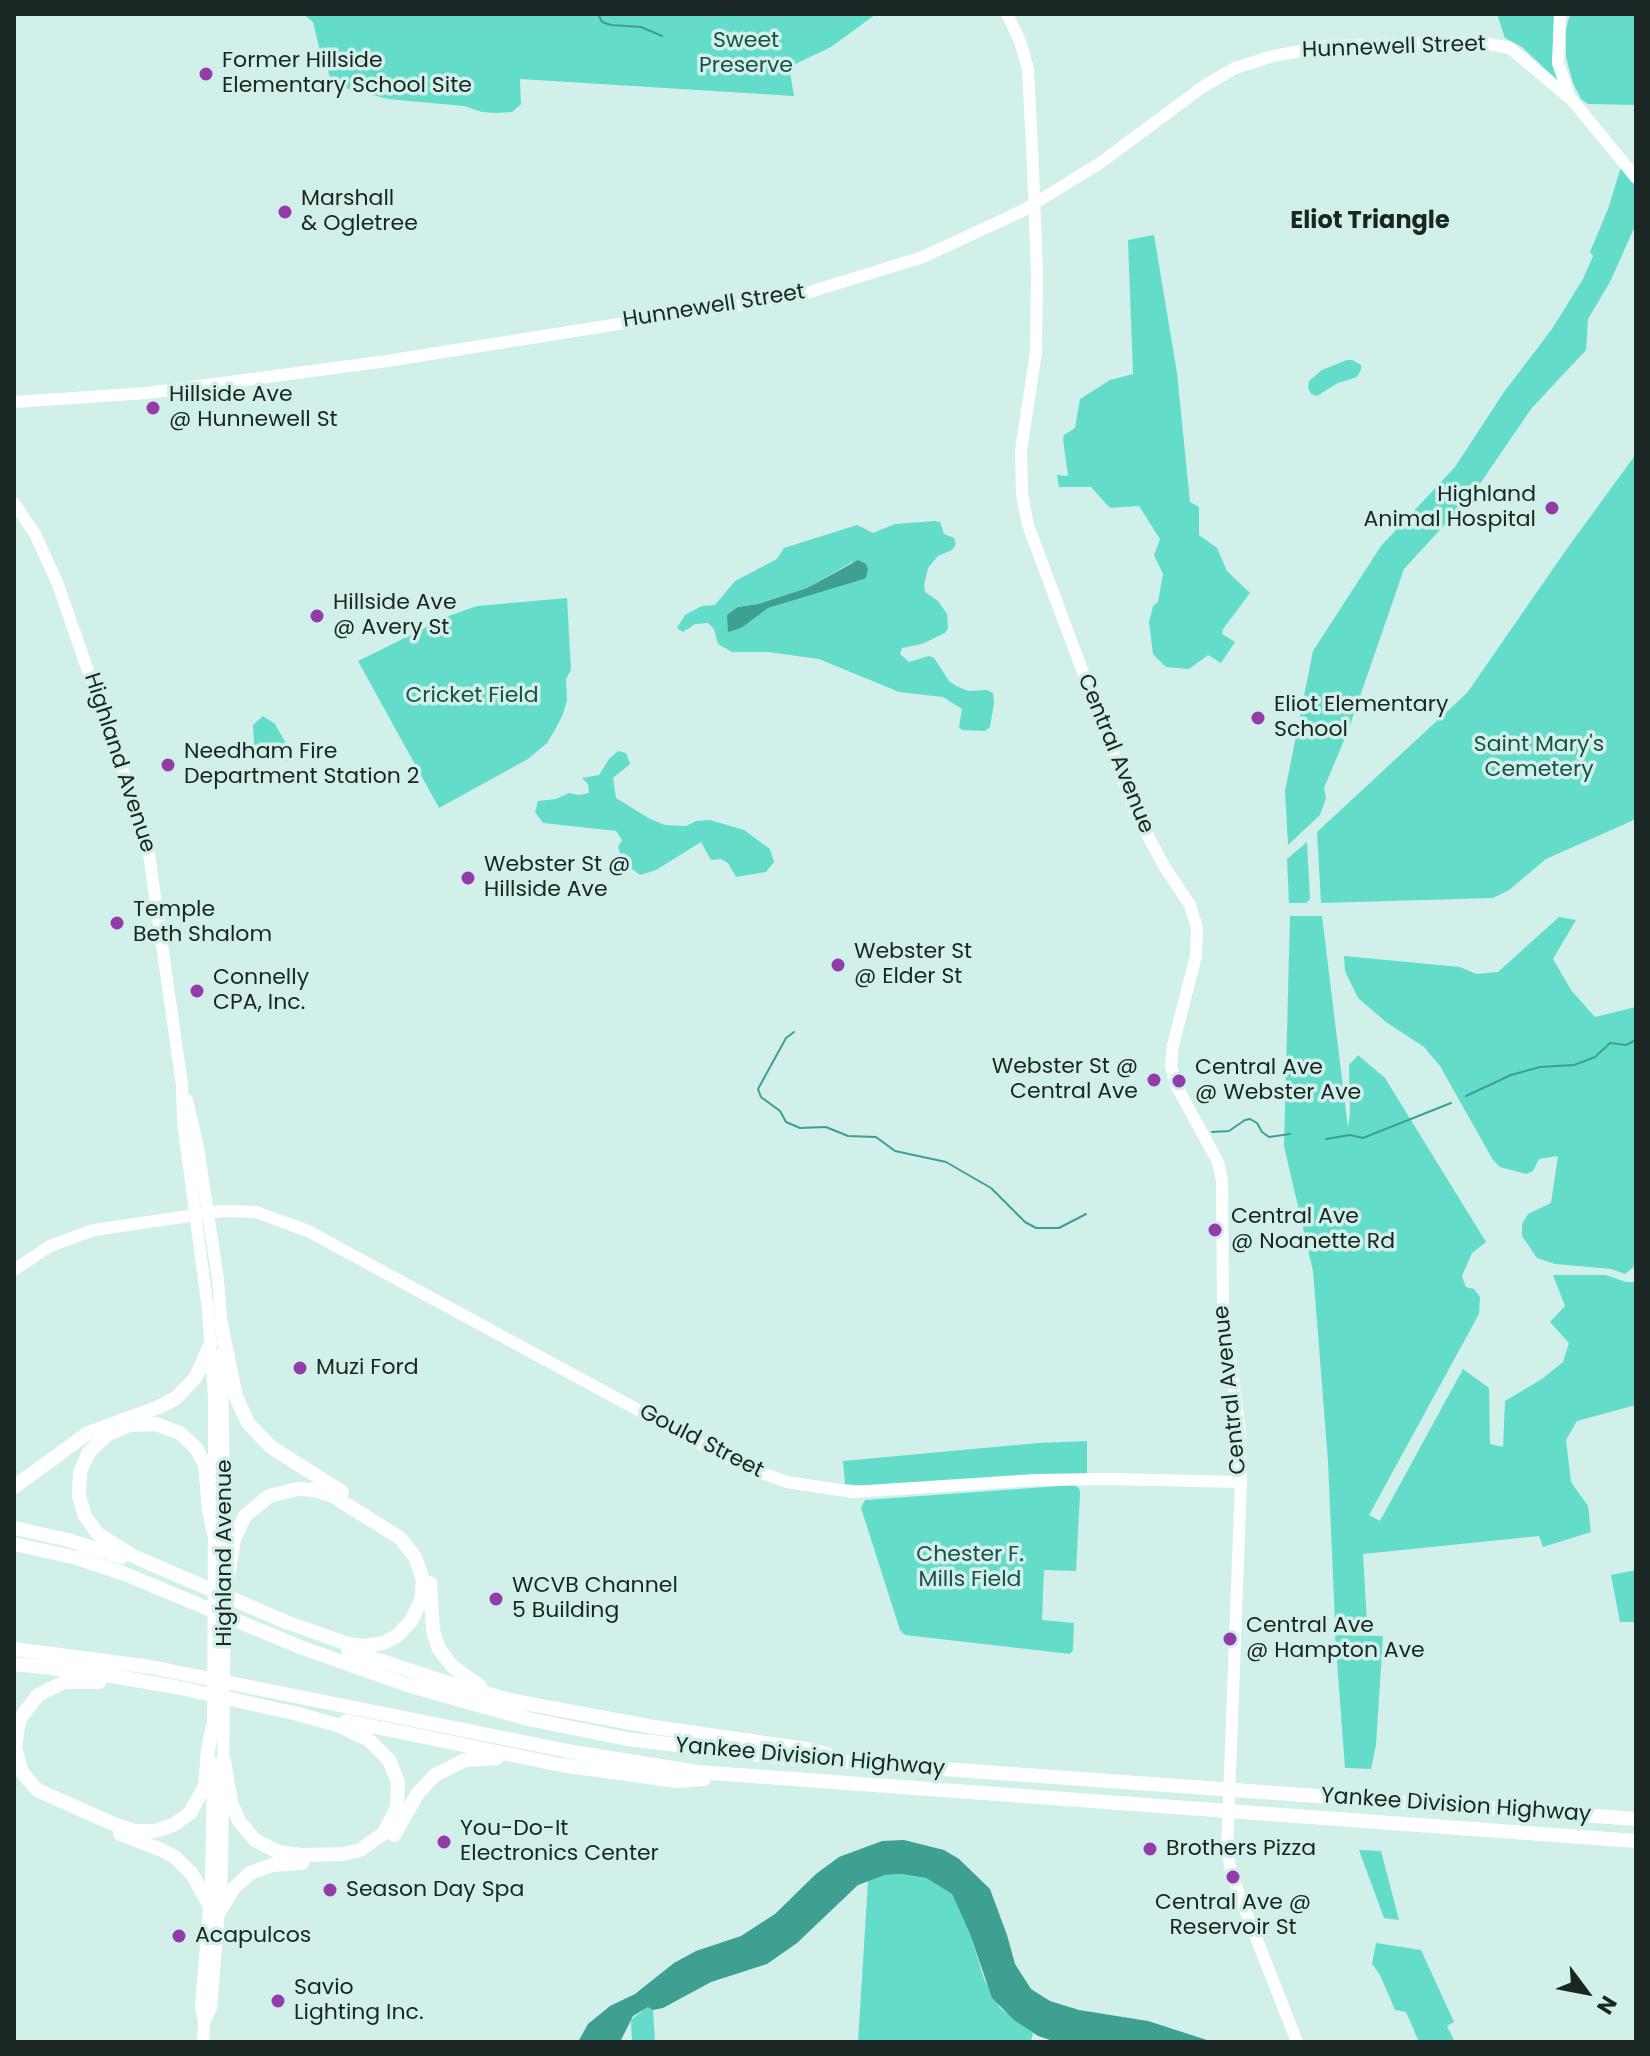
<!DOCTYPE html>
<html>
<head>
<meta charset="utf-8">
<style>
  body { margin:0 }
  #map { position:relative; width:1650px; height:2056px; overflow:hidden; background:#d0f0e9; font-family:Poppins,sans-serif }
  canvas { display:block }
  .frame { position:absolute; inset:0; border:16px solid #1a2624; pointer-events:none }
  .north { position:absolute; left:1546px; top:1952px; width:80px; height:80px; -webkit-text-stroke:6px #d0f0e9; paint-order:stroke; rotate:122deg; font-size:22px; font-weight:700; line-height:32px; text-align:center; color:#1a2624 }
  .north::after { content:''; display:block; margin:auto; width:28px; height:36px; background:#1a2624; clip-path:polygon(50% 0,100% 100%,50% 72%,0 100%) }
</style>
</head>
<body>
<div id="map">
<canvas width="1650" height="2056"></canvas>
<div class="frame"></div>
<div class="north">N</div>
</div>
<script>
const ctx = document.querySelector('canvas').getContext('2d');
ctx.lineJoin = 'round';
function fill(path, color) { ctx.fillStyle = color; ctx.fill(path, 'evenodd'); }
const toPath = rows => new Path2D(rows.map(r => 'M' + r).join(''));
function trace(path, color, width, dash) { ctx.strokeStyle = color; ctx.lineWidth = width; ctx.lineCap = dash ? 'butt' : 'round'; ctx.setLineDash(dash || []); ctx.stroke(path); }
function label(font, color, halo, rows, align = 'center') {
  ctx.font = font + ' Poppins,sans-serif'; ctx.lineWidth = 7; ctx.setLineDash([]); ctx.textBaseline = 'middle'; ctx.strokeStyle = halo; ctx.fillStyle = color; for (const [text, x, y, turn = 0] of rows) {
    ctx.save(); ctx.translate(x, y); ctx.rotate((+turn || 0) * Math.PI / 180); ctx.textAlign = isNaN(turn) ? turn : align; if (halo) ctx.strokeText(text, 0, 0); ctx.fillText(text, 0, 0); ctx.restore();
  }
}
const green = toPath([
  [303,14,876,14,831,47,789,67,794,96,520,79,521,104,512,112,496,113,482,112,464,106,388,99,341,87,331,81,326,63,323,63,313,22],
  [1497,14,1559,14,1558,81,1522,47,1505,38],
  [1570,14,1636,14,1636,105,1588,104,1581,99,1573,83,1566,57,1566,29],
  [1621,167,1636,186,1636,224,1610,282,1588,319,1586,350,1531,409,1473,494,1404,569,1348,731,1324,788,1326,798,1320,815,1288,845,1285,791,1313,651,1381,546,1455,467,1504,392,1552,329,1583,279,1593,256,1590,252,1608,209],
  [1154,235,1177,373,1190,502,1199,507,1199,535,1217,548,1227,571,1250,593,1223,629,1222,634,1235,642,1221,663,1208,655,1189,669,1166,667,1153,654,1149,622,1153,606,1158,602,1163,574,1154,555,1160,539,1139,506,1110,508,1091,487,1059,487,1057,475,1068,476,1063,439,1064,435,1075,428,1080,399,1110,380,1133,374,1128,240],
  [1347,360,1352,360,1361,365,1361,370,1357,377,1338,383,1317,396,1311,394,1308,388,1309,381,1322,370],
  [1636,454,1636,819,1546,859,1509,890,1493,898,1321,903,1317,832,1467,693,1566,550],
  [935,521,940,522,944,534,954,538,956,544,952,550,938,556,928,568,924,585,925,592,938,601,947,614,948,628,945,633,922,644,902,648,900,654,909,662,929,656,934,658,949,681,956,686,968,691,987,690,993,693,994,703,990,727,985,731,962,730,959,727,962,709,943,697,899,692,819,659,768,652,732,652,718,644,714,629,708,623,695,624,683,632,677,628,685,615,702,606,715,605,735,581,777,559,784,548,857,525,873,533,895,524],
  [852,562,861,580,768,608,756,616,738,607,758,604,807,588],
  [567,598,571,670,566,679,567,700,563,714,556,728,547,743,528,759,439,808,358,661,449,616,477,606],
  [263,716,275,724,293,756,293,761,269,759,254,744,253,725],
  [618,751,626,753,630,764,613,778,616,798,650,819,665,825,686,826,696,821,710,820,744,830,770,849,774,862,766,872,736,877,728,863,721,859,711,860,701,842,656,870,640,875,623,862,618,847,622,840,616,831,543,823,535,812,538,801,556,799,569,793,579,795,589,793,588,784,582,778,599,775,609,759],
  [1307,842,1310,899,1306,903,1289,903,1287,859],
  [1290,916,1322,916,1348,1128,1350,1113,1349,1065,1358,1055,1385,1078,1486,1242,1472,1253,1462,1276,1466,1287,1474,1289,1480,1297,1479,1314,1369,1515,1380,1521,1463,1369,1489,1388,1490,1444,1503,1447,1505,1401,1542,1379,1563,1362,1569,1343,1550,1322,1565,1306,1553,1275,1606,1275,1626,1282,1636,1282,1636,1405,1577,1421,1566,1440,1571,1482,1588,1506,1591,1532,1543,1547,1539,1536,1363,1554,1367,1624,1335,1623,1328,1461,1313,1271,1284,1146],
  [1559,917,1576,920,1553,959,1571,990,1595,1017,1636,1007,1636,1265,1625,1274,1611,1269,1555,1264,1537,1258,1522,1236,1522,1224,1528,1214,1551,1203,1558,1156,1539,1159,1533,1171,1526,1174,1500,1167,1493,1160,1440,1066,1424,1047,1386,1022,1358,998,1345,971,1344,956,1460,967,1476,974,1498,972],
  [1087,1441,1087,1473,865,1486,845,1484,843,1461,1038,1443],
  [1074,1485,1079,1488,1080,1493,1076,1571,1044,1570,1042,1620,1074,1623,1073,1650,1070,1654,905,1635,900,1630,861,1508,865,1500],
  [1636,1570,1636,1622,1620,1622,1611,1575],
  [1335,1635,1383,1636,1376,1745,1371,1769,1345,1768],
  [1359,1850,1381,1851,1399,1920,1384,1918],
  [902,1874,926,1878,952,1894,970,1934,984,1979,1000,2008,1033,2033,1031,2042,858,2042,868,1881,885,1875],
  [1376,1943,1421,1950,1454,2022,1447,2026,1455,2042,1419,2042,1406,2012,1395,2010,1380,1975,1372,1964],
  [649,2006,653,2010,655,2042,632,2042,631,2020]
]);
const water = toPath([
  [858,560,866,564,868,569,866,578,861,580,768,608,741,628,728,632,727,615,738,607,758,604,807,588],
  [904,1840,944,1850,959,1859,990,1889,1007,1935,1015,1964,1031,1989,1050,2001,1079,2010,1148,2021,1213,2042,1056,2042,1038,2036,1014,2020,992,1998,970,1934,952,1894,926,1878,902,1874,885,1875,858,1885,797,1943,767,1964,711,1982,663,2008,653,2010,648,2007,633,2016,620,2042,578,2042,588,2024,610,2006,635,1994,674,1963,696,1951,741,1936,775,1914,816,1874,839,1857,882,1841]
]);
const stream = toPath([
  [598,14,602,22,611,25,641,27,662,36],
  [794,1032,786,1038,758,1089,761,1097,780,1111,786,1122,800,1128,826,1127,848,1136,876,1137,895,1151,946,1162,991,1188,1025,1222,1036,1228,1059,1228,1086,1214],
  [1466,1096,1511,1075,1540,1067,1574,1065,1595,1057,1610,1043,1626,1045,1636,1040],
  [1212,1132,1229,1131,1245,1120,1250,1119,1257,1123,1262,1132,1269,1137,1290,1134],
  [1326,1139,1350,1135,1363,1138,1451,1103]
]);
const major = toPath([
  [1007,14,1020,41,1028,69,1033,168,1037,274,1036,352,1021,451,1022,494,1028,525,1135,812,1164,866,1190,905,1197,928,1196,956,1173,1045,1171,1066,1176,1085,1218,1162,1222,1181,1223,1306,1239,1424,1241,1482,1227,1851,1232,1876,1297,2042],
  [1560,14,1558,63,1569,95],
  [14,402,147,393,387,361,800,295,923,257,1024,210,1100,163,1204,86,1235,68,1273,56,1328,46,1480,42,1510,48,1573,101,1636,178],
  [14,503,35,534,57,582,147,840,182,1085,183,1122,208,1310,214,1399,214,1505],
  [187,1100,198,1147,218,1280,222,1330],
  [14,1270,50,1246,94,1230,223,1211,256,1212,308,1231,710,1449,748,1468,787,1482,853,1492,1035,1480,1111,1479,1241,1482],
  [222,1353,225,1566],
  [213,1733,214,1523],
  [204,2023,211,2008,222,1873,225,1588],
  [203,2042,204,2023,201,2006,211,1885,213,1763]
]);
const highway = toPath([
  [221,1324,236,1397,248,1423,271,1447,342,1492],
  [14,1487,88,1433,159,1407,176,1398,196,1377,211,1343],
  [14,1528,68,1540,121,1557],
  [214,1533,209,1510,205,1465,196,1448,180,1433,156,1424,130,1425,108,1434,89,1452,80,1472,79,1496,85,1516,98,1534,133,1556,286,1622,348,1644,365,1646,383,1643,397,1636,411,1621,421,1601,423,1580,415,1557,400,1538,333,1496,315,1490,297,1489,269,1496,245,1516,234,1539,225,1595],
  [14,1544,77,1558,125,1574,300,1647,407,1685,528,1719,627,1739,777,1757,1636,1819],
  [430,1583,433,1631,439,1649,453,1667,480,1686],
  [14,1649,151,1667,573,1752,698,1772,1636,1841],
  [348,1650,442,1681,514,1701,648,1726,806,1749,827,1754],
  [14,1664,88,1672,176,1687,298,1714,340,1726,369,1740,389,1760,398,1782,397,1807,384,1833,360,1850,343,1854,302,1855,278,1852,255,1840,239,1821,231,1803,224,1761],
  [99,1682,64,1682,38,1695,19,1720,15,1748,22,1772,37,1790,116,1825,134,1831,155,1831,173,1825,190,1813,205,1786,208,1750,213,1726],
  [346,1721,561,1765,677,1781,704,1779],
  [120,1834,162,1850,176,1858,192,1874,210,1907],
  [394,1835,418,1793,435,1775,465,1760,497,1758],
  [219,1912,233,1889,250,1873,272,1865,302,1863]
]);
const markers = [
  [206,74,8,"#933ca9"],
  [285,212,8,"#933ca9"],
  [153,408,8,"#933ca9"],
  [1552,508,8,"#933ca9"],
  [317,616,8,"#933ca9"],
  [1258,718,8,"#933ca9"],
  [168,765,8,"#933ca9"],
  [468,878,8,"#933ca9"],
  [117,923,8,"#933ca9"],
  [838,965,8,"#933ca9"],
  [197,991,8,"#933ca9"],
  [1154,1080,8,"#933ca9"],
  [1179,1081,8,"#933ca9"],
  [1215,1230,8,"#933ca9"],
  [300,1368,8,"#933ca9"],
  [496,1599,8,"#933ca9"],
  [1230,1639,8,"#933ca9"],
  [444,1842,8,"#933ca9"],
  [1150,1849,8,"#933ca9"],
  [1233,1877,8,"#933ca9"],
  [330,1890,8,"#933ca9"],
  [179,1936,8,"#933ca9"],
  [278,2001,8,"#933ca9"]
];
const parkNames = [
  ["Sweet",746,41],
  ["Preserve",746,66],
  ["Cricket Field",472,696],
  ["Saint Mary's",1539,745],
  ["Cemetery",1539,770],
  ["Chester F.",970,1555],
  ["Mills Field",970,1580]
];
const streetNames = [
  ["Hunnewell Street",1394,48,-2],
  ["Hunnewell Street",714,307,-9],
  ["Central Avenue",1115,754,68],
  ["Highland Avenue",119,763,72],
  ["Central Avenue",1231,1390,-96],
  ["Gould Street",701,1442,27],
  ["Highland Avenue",225,1553,-90],
  ["Yankee Division Highway",810,1758,5],
  ["Yankee Division Highway",1456,1806,4]
];
const poiNames = [
  ["Former Hillside",222,61],
  ["Elementary School Site",222,86],
  ["Marshall",301,199],
  ["& Ogletree",301,224],
  ["Hillside Ave",169,395],
  ["@ Hunnewell St",169,420],
  ["Highland",1536,495,"right"],
  ["Animal Hospital",1536,520,"right"],
  ["Hillside Ave",333,603],
  ["@ Avery St",333,628],
  ["Eliot Elementary",1274,705],
  ["School",1274,730],
  ["Needham Fire",184,752],
  ["Department Station 2",184,777],
  ["Webster St @",484,865],
  ["Hillside Ave",484,890],
  ["Temple",133,910],
  ["Beth Shalom",133,935],
  ["Webster St",854,952],
  ["@ Elder St",854,977],
  ["Connelly",213,978],
  ["CPA, Inc.",213,1003],
  ["Webster St @",1138,1067,"right"],
  ["Central Ave",1138,1092,"right"],
  ["Central Ave",1195,1068],
  ["@ Webster Ave",1195,1093],
  ["Central Ave",1231,1217],
  ["@ Noanette Rd",1231,1242],
  ["Muzi Ford",316,1368],
  ["WCVB Channel",512,1586],
  ["5 Building",512,1611],
  ["Central Ave",1246,1626],
  ["@ Hampton Ave",1246,1651],
  ["You-Do-It",460,1829],
  ["Electronics Center",460,1854],
  ["Brothers Pizza",1166,1849],
  ["Season Day Spa",346,1890],
  ["Central Ave @",1233,1903,"center"],
  ["Reservoir St",1233,1928,"center"],
  ["Acapulcos",195,1936],
  ["Savio",294,1988],
  ["Lighting Inc.",294,2013]
];
const neighbourhoodNames = [
  ["Eliot Triangle",1370,222]
];
fill(green, '#63ddc9');
fill(water, '#3ea091');
trace(stream, '#3ea091', 2);
trace(major, '#fff', 12);
trace(highway, '#fff', 14);
for (const [x, y, r, color] of markers) { const dot = new Path2D(); dot.arc(x, y, r, 0, 2 * Math.PI); ctx.fillStyle = color; ctx.fill(dot); trace(dot, '#d0f0e9', 3); }
label('22px', '#1a5149', '#d0f0e9', parkNames);
label('22px', '#1a2624', '#d0f0e9', streetNames);
label('22px', '#1a2624', '#d0f0e9', poiNames, 'left');
label('bold 24px', '#1a2624', '#d0f0e9', neighbourhoodNames);
</script>
</body>
</html>
